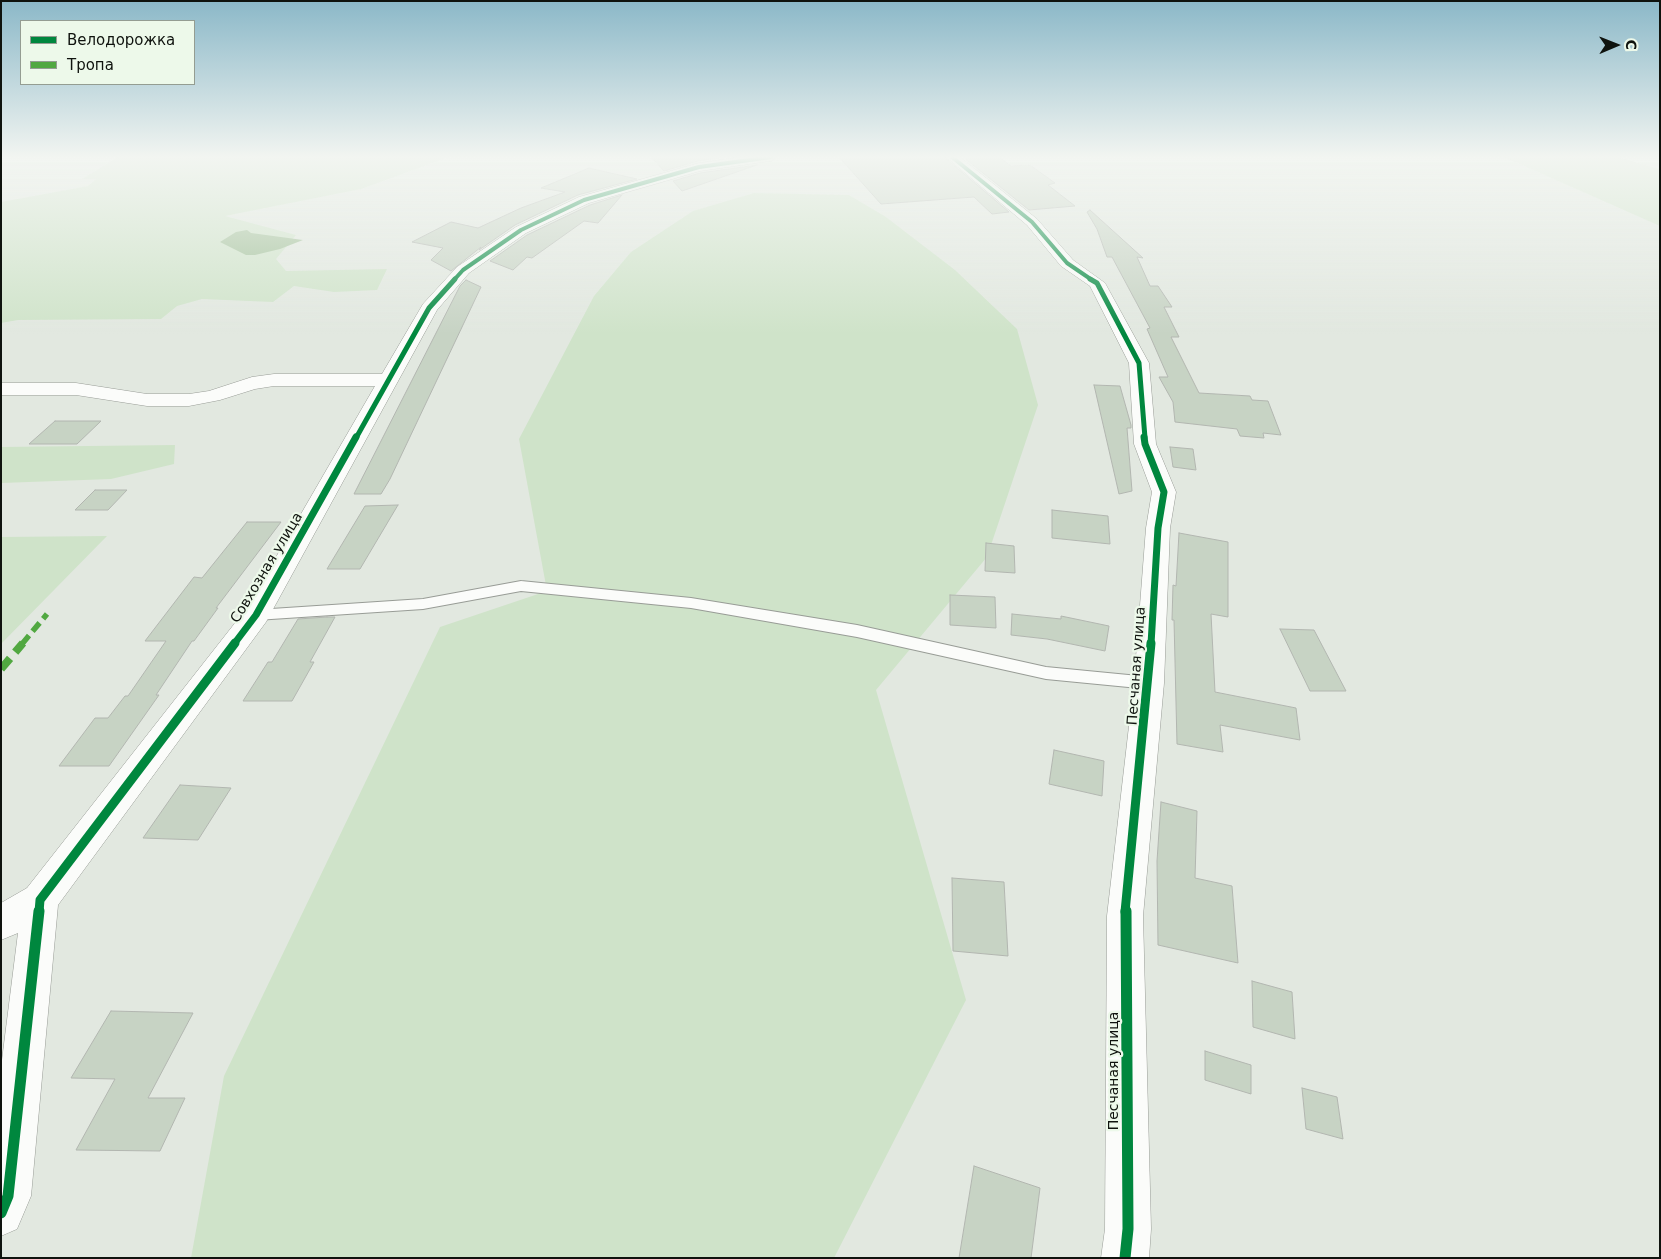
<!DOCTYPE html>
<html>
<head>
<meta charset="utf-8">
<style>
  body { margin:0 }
  #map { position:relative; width:1661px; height:1259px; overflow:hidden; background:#e2e8e0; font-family:"DejaVu Sans",sans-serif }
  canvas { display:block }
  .frame { position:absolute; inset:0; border:2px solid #0f130e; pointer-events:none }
  .legend { position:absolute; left:20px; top:20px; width:175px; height:65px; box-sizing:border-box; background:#edf9ea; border:1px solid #949d92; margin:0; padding:6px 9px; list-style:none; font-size:15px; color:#0f130e }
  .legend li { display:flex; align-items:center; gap:10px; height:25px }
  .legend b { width:25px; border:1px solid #949d92 }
  .north { position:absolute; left:1591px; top:20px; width:50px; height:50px; -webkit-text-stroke:4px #edf9ea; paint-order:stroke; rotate:89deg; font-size:14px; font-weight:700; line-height:20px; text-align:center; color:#0f130e }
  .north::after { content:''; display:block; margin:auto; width:18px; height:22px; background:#0f130e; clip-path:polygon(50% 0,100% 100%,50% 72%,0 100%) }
</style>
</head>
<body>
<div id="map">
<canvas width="1661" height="1259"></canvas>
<div class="frame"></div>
<ul class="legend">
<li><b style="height:6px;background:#00873e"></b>Велодорожка</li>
<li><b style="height:6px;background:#51a841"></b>Тропа</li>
</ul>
<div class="north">С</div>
</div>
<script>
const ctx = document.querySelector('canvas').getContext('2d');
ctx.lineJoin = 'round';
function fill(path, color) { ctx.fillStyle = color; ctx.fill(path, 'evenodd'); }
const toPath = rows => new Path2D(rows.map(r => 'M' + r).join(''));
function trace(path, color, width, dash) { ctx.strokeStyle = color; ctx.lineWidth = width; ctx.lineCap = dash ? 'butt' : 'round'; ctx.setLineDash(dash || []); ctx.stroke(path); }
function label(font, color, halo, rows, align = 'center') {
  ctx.font = font + ' "DejaVu Sans",sans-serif'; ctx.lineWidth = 4.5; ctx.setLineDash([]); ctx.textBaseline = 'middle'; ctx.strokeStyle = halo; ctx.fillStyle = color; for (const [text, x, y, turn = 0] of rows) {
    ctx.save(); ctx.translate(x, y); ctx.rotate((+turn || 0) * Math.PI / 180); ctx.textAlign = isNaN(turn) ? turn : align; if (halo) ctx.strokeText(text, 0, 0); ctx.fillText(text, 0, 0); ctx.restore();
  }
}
const green = toPath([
  [118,157,449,157,361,189,225,216,296,235,276,259,286,271,387,269,377,290,334,292,294,286,273,302,202,299,177,306,161,319,18,320,1,323,1,202,88,186,96,179,82,179],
  [1504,157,1617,157,1660,169,1660,226],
  [754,193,849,195,886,217,955,270,1017,329,1038,405,987,557,876,690,966,1000,834,1258,191,1258,224,1076,440,627,547,591,519,439,594,296,631,252,693,211],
  [175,445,174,464,111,479,1,483,1,447],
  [107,536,1,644,1,537]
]);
const water = toPath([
  [247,230,251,233,303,240,280,249,255,255,246,255,220,242,236,232]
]);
const building = toPath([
  [651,157,725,157,698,161,664,171,651,157],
  [839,157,944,157,1009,212,992,214,974,197,881,204,839,157],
  [963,157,999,157,1011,166,1030,165,1055,183,1048,185,1075,206,1029,210,963,157],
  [757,165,682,191,673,181,700,173,757,165],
  [589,168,637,179,578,195,515,225,479,250,481,247,451,271,431,260,443,248,412,242,451,222,478,228,521,208,565,192,541,188,589,168],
  [622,195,598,223,584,221,532,258,527,257,513,270,490,261,527,235,590,205,622,195],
  [1090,210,1143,258,1137,257,1150,286,1158,286,1172,307,1164,307,1179,337,1171,337,1199,393,1250,396,1252,400,1268,401,1281,435,1263,433,1264,438,1240,436,1237,429,1175,422,1173,402,1159,377,1168,377,1147,329,1150,328,1112,257,1107,257,1097,229,1087,212,1090,210],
  [466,280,481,287,390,479,381,494,354,494,460,286,466,280],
  [1094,385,1120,386,1131,425,1131,428,1127,428,1132,491,1119,494,1094,385],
  [55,421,101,421,77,444,29,444,55,421],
  [1170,447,1193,449,1196,470,1173,467,1170,447],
  [95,490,127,490,108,510,75,510,95,490],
  [398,505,360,569,327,569,365,506,398,505],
  [1052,510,1108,516,1110,544,1052,538,1052,510],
  [247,522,281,522,216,608,218,608,194,641,192,641,156,695,159,695,109,766,59,766,95,718,108,718,125,696,128,696,166,641,145,641,194,577,202,578,247,522],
  [1179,533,1228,542,1228,617,1211,614,1215,692,1296,708,1300,740,1220,725,1223,752,1177,744,1174,620,1172,620,1173,585,1176,586,1179,533],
  [986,543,1014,546,1015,573,985,571,986,543],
  [950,595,995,597,996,628,950,625,950,595],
  [1012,614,1061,619,1061,616,1109,626,1105,651,1047,639,1011,635,1012,614],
  [327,617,335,617,310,662,314,662,292,701,243,701,268,662,272,662,298,619,327,617],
  [1280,629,1314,630,1346,691,1310,691,1280,629],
  [1054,750,1104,761,1102,796,1049,784,1054,750],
  [180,785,231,788,198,840,143,838,180,785],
  [1161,802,1197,811,1195,878,1232,886,1238,963,1158,945,1157,861,1161,802],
  [952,878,1004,882,1008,956,953,951,952,878],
  [1252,981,1292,992,1295,1039,1253,1027,1252,981],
  [111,1011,193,1013,148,1098,185,1098,160,1151,76,1150,115,1079,71,1078,111,1011],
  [1205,1051,1251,1065,1251,1094,1205,1080,1205,1051],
  [1302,1088,1337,1097,1343,1139,1306,1129,1302,1088],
  [974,1166,1040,1188,1031,1258,959,1258,974,1166]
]);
const service = toPath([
  [521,581,691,598,857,625,1046,667,1149,677,1155,679,1158,683,1155,687,1149,689,1046,679,857,637,691,608,521,591,423,609,256,620,250,619,248,615,250,611,256,610,423,599,521,581]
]);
const minor = toPath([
  [741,157,777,157,771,161,700,171,589,203,526,233,469,273,437,310,266,622,58,905,31,1196,17,1229,1,1236,1,1068,18,933,1,940,1,903,27,888,246,609,375,386,274,386,255,389,220,400,189,406,147,406,76,395,1,395,1,383,76,383,147,394,189,394,209,391,252,377,274,374,382,374,423,304,457,267,516,227,579,197,699,163,741,157],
  [946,157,960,157,1037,219,1073,260,1105,283,1149,363,1156,444,1176,492,1170,528,1164,683,1143,916,1151,1229,1149,1258,1101,1258,1105,1229,1107,916,1134,683,1146,528,1152,492,1134,444,1129,363,1090,286,1061,266,1027,225,946,157]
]);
const quietFar1 = toPath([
  [22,644,47,614]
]);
const quiet = toPath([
  [1,669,23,643]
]);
const cyclewayFar4 = toPath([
  [952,157,1032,222,1067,263,1092,280],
  [454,280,463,270,521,230,584,200,699,167,771,157]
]);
const cyclewayFar3 = toPath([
  [1090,279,1097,283,1139,363,1145,438],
  [356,438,429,308,455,279]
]);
const cyclewayFar2 = toPath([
  [1144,437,1145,444,1164,492,1158,528,1151,644],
  [234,644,256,615,356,437]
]);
const cyclewayFar1 = toPath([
  [39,912,40,900,235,643],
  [1125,912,1151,643]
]);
const cycleway = toPath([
  [1,1213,8,1196,39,911],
  [1125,1258,1128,1229,1126,911]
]);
const streetNames = [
  ["Совхозная улица",267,568,-59],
  ["Песчаная улица",1137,666,-86],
  ["Песчаная улица",1114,1071,-90]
];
fill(green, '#cfe3c9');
fill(water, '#a0bf97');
fill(building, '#c7d3c4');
trace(building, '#b2b6b0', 1);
trace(service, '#989c96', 2);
trace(minor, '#989c96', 1);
fill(service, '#fbfcfa');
fill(minor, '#fbfcfa');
trace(quietFar1, '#51a841', 5.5, [11, 5.5]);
trace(quiet, '#51a841', 8, [14, 8]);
trace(cyclewayFar4, '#00873e', 4);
trace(cyclewayFar3, '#00873e', 5);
trace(cyclewayFar2, '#00873e', 7);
trace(cyclewayFar1, '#00873e', 9);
trace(cycleway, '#00873e', 11);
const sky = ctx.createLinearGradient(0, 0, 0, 334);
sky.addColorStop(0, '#8bb8c8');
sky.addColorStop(0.47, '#f2f5f1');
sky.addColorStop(1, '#f2f5f100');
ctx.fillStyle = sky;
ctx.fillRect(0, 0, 1661, 334);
label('14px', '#0f130e', '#edf9ea', streetNames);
</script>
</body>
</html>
